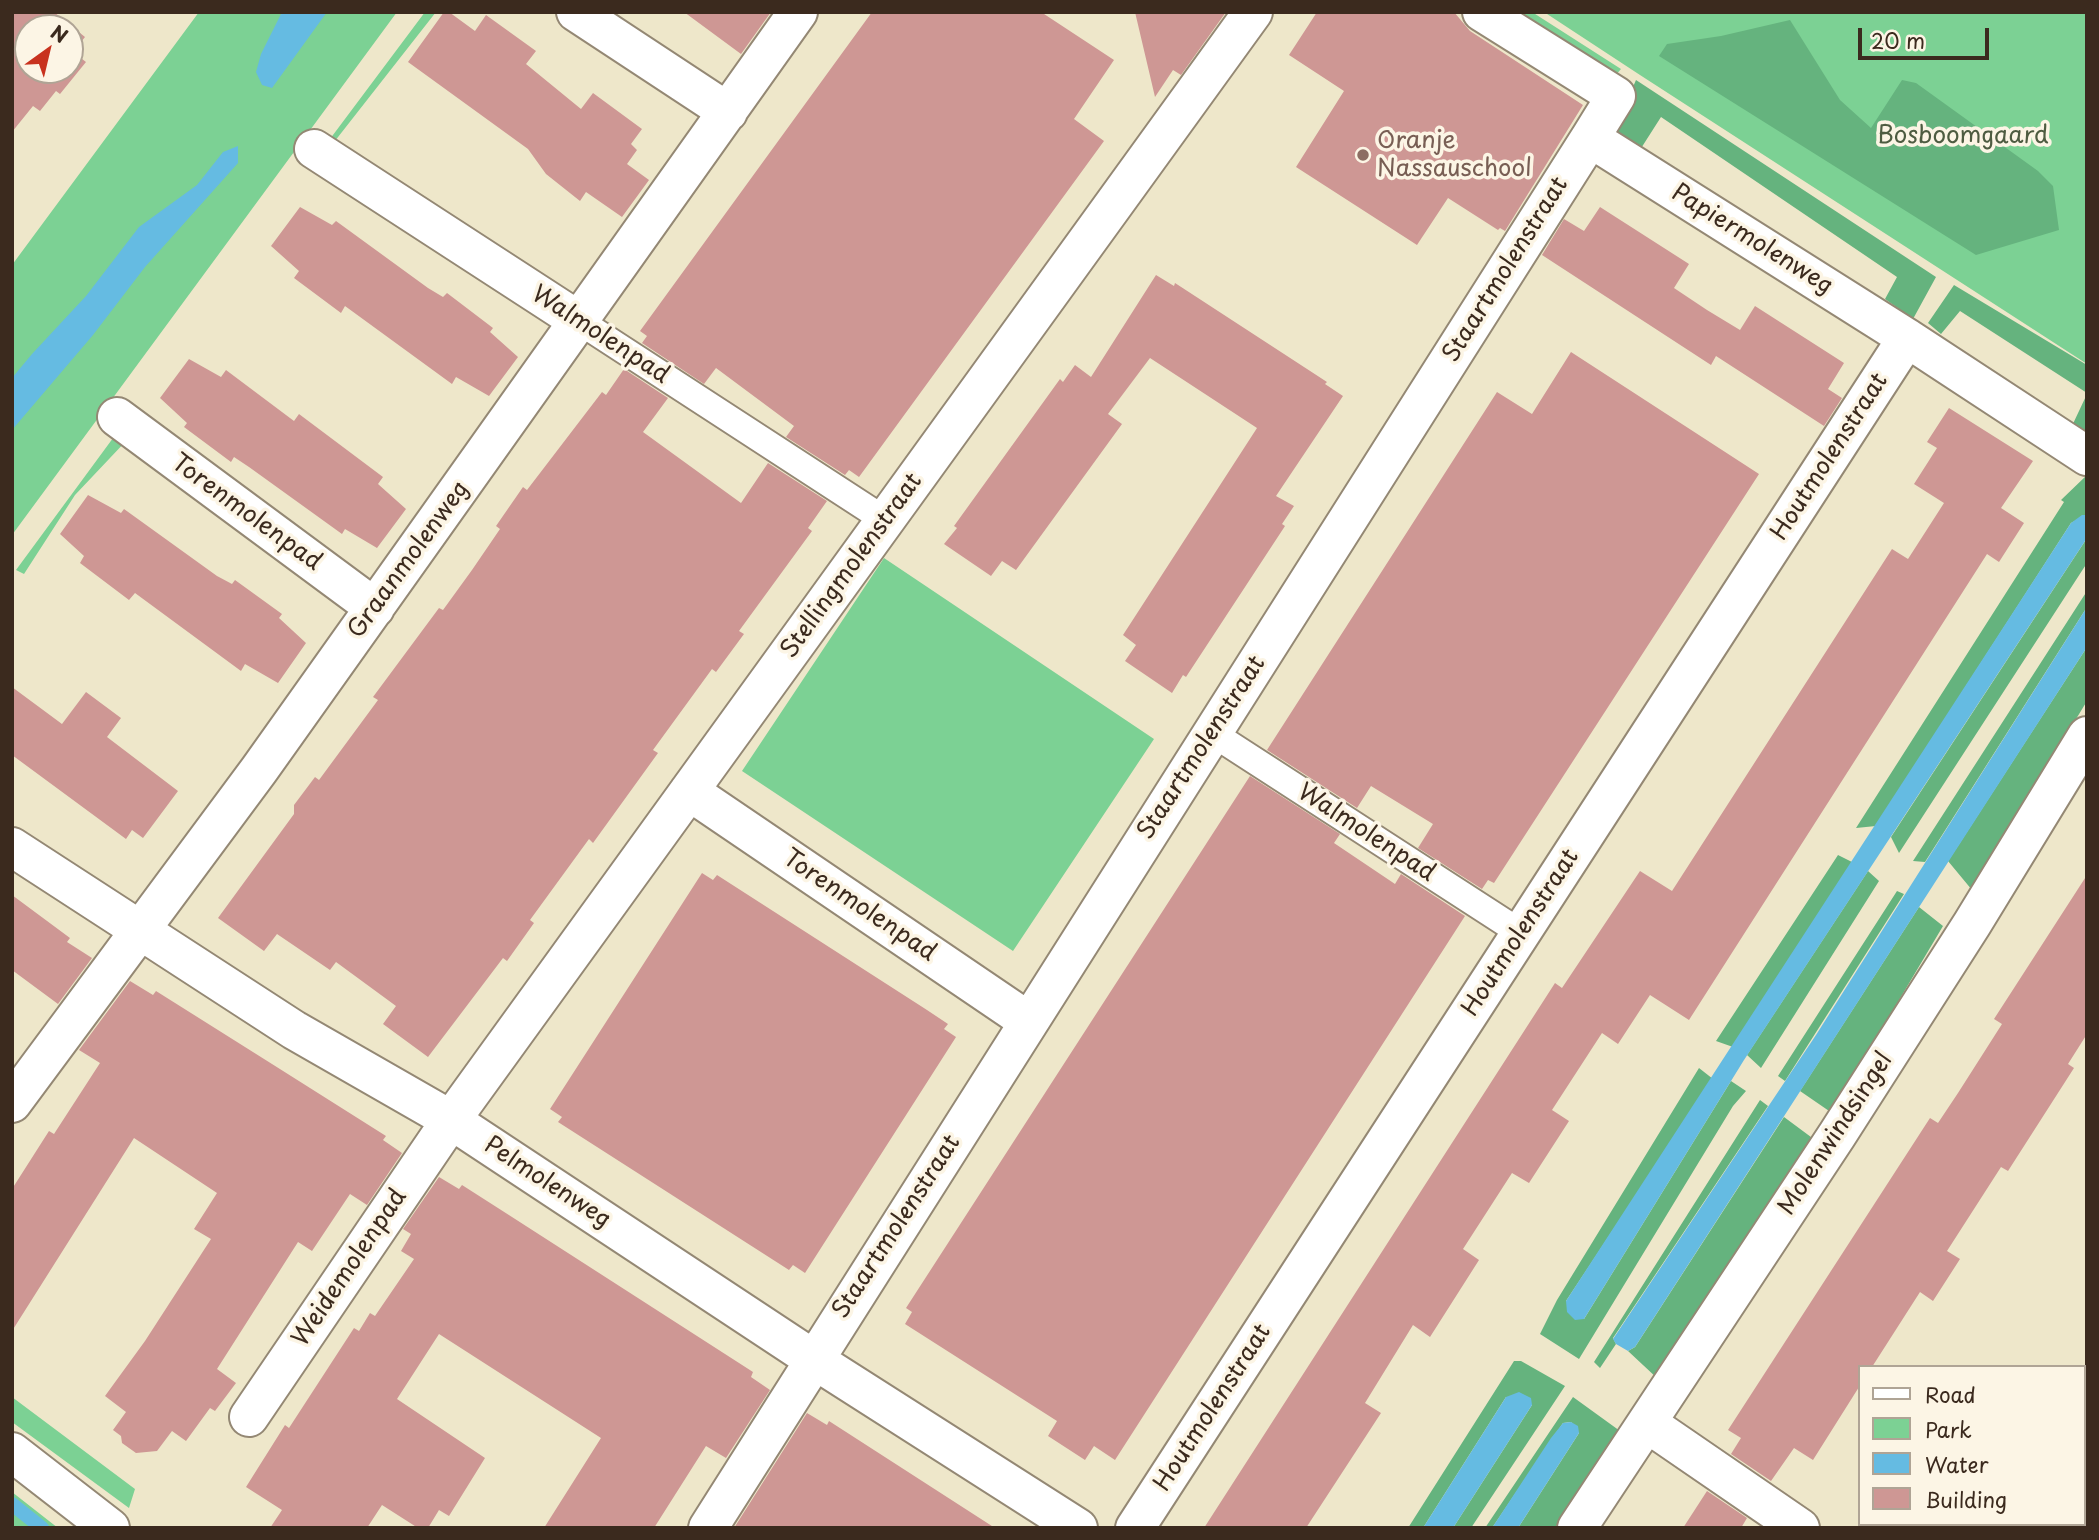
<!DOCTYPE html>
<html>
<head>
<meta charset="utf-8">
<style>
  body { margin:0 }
  #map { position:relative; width:2099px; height:1540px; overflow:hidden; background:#eee7ca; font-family:"Playpen Sans",sans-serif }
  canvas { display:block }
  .frame { position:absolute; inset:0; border:14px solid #3b2a1e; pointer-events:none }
  .legend { position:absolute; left:1858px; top:1365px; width:228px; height:161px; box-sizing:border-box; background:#fcf5e5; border:2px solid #afa495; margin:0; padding:9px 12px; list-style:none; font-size:21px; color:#3b2a1e }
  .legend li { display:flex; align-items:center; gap:14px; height:35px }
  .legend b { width:35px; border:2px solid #afa495 }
  .north { position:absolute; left:14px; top:14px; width:70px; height:70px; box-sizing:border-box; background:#fcf5e5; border:2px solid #afa495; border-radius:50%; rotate:34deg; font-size:19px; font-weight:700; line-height:28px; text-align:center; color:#3b2a1e }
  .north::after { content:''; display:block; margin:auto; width:24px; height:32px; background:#c8321e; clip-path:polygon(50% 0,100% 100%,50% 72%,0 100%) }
  .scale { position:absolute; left:1858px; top:28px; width:131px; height:32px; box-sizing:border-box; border:4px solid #3b2a1e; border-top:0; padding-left:9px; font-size:21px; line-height:24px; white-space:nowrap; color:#3b2a1e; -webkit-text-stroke:5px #fcf5e5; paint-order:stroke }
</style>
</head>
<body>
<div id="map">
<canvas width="2099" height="1540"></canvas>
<div class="frame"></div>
<ul class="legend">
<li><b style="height:9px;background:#fff"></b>Road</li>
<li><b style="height:19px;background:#7cd194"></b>Park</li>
<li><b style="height:19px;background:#65bbe2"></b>Water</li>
<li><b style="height:19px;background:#ce9794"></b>Building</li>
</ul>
<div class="north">N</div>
<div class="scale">20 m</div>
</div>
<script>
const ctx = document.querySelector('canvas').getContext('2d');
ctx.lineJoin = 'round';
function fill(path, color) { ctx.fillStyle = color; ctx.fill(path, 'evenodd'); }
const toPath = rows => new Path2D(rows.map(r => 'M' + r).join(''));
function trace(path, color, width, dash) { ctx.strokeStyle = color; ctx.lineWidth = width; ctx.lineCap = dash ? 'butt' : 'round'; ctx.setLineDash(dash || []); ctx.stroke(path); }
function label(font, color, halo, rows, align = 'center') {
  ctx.font = font + ' "Playpen Sans",sans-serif'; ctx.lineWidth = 7; ctx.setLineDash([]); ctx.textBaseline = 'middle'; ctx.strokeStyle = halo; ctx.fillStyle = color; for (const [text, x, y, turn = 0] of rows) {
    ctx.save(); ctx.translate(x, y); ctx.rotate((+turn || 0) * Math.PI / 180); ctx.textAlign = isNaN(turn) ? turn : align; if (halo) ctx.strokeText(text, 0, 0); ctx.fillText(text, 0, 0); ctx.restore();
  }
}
const green = toPath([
  [199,12,397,12,12,535,12,265],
  [425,12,436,12,331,146,327,143],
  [1514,12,1532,12,1621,69,1615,76],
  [1544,12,2087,12,2087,364,1640,75],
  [116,434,127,440,75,495,24,574,16,570],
  [884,558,1154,739,1013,951,742,771],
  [12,1397,135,1489,129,1508,12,1422],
  [12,1492,58,1528,12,1528]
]);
const forest = toPath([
  [1790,20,1840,100,1871,128,1902,80,1916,83,2038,171,2053,186,2059,230,1976,255,1659,56,1667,44,1721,36],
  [1636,80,1936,277,1913,319,1885,299,1897,277,1661,117,1638,153,1612,135],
  [1954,285,2087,365,2087,393,1960,311,1941,334,1928,323],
  [2087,394,2087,427,2080,438,2071,428],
  [2087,475,2087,515,2071,523,1876,826,1856,828,2064,502,2061,500],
  [2087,538,2087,563,1899,853,1891,837],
  [2087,591,2087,607,1925,862,1913,861],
  [2087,647,2087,701,1972,890,1948,861],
  [1838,855,1852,862,1733,1047,1716,1041],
  [1868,871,1879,881,1761,1068,1747,1055],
  [1897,891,1904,894,1785,1081,1778,1076],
  [1919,907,1943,926,1832,1113,1800,1091],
  [1699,1068,1713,1079,1566,1301,1584,1319,1731,1081,1746,1091,1733,1106,1579,1359,1540,1334,1557,1300],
  [1760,1100,1768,1106,1613,1338,1616,1344,1600,1368,1594,1362],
  [1784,1117,1815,1140,1658,1379,1628,1351,1635,1347],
  [1514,1361,1521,1361,1565,1386,1471,1528,1453,1528,1532,1405,1506,1397,1423,1528,1408,1528],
  [1573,1397,1620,1431,1555,1528,1518,1528,1579,1433,1571,1422,1563,1423,1492,1528,1485,1528]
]);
const water = toPath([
  [282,12,327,12,272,88,262,85,256,72,261,54],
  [238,146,238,163,145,267,93,335,12,430,12,378,32,354,86,296,139,227,197,185,223,152],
  [2082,515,2087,515,2087,538,1744,1060,1584,1319,1575,1320,1567,1312,1566,1301,2071,523],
  [2087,607,2087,647,1635,1347,1628,1351,1616,1344,1613,1339,1816,1035],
  [1519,1392,1531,1398,1532,1405,1453,1528,1423,1528,1506,1397],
  [1571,1422,1578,1426,1579,1433,1518,1528,1492,1528,1551,1438,1563,1423]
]);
const stream = toPath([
  [12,1504,42,1528]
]);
const building = toPath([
  [12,12,54,12,85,37,73,52,86,62,60,94,56,91,40,111,33,106,12,132],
  [28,28,70,28,70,70,28,70],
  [444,12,449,12,475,31,486,15,536,51,526,64,581,109,593,93,642,129,631,144,637,150,627,164,649,180,622,217,586,192,580,201,546,174,528,149,408,62],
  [684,12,771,12,741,54],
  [872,12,1041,12,1114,60,1074,119,1104,141,859,477,849,470,845,475,786,437,794,426,716,368,704,384,642,343,647,336,640,331],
  [1135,12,1226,12,1181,75,1173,70,1155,97],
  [1317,12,1454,12,1470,31,1583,105,1505,231,1500,228,1498,230,1448,198,1417,245,1296,167,1344,91,1289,55],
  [300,207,332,225,336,221,428,288,443,297,447,293,493,328,490,332,518,357,489,396,456,377,452,384,345,306,341,313,294,278,299,271,271,246],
  [1600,207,1689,264,1674,288,1707,310,1740,330,1755,306,1844,363,1828,389,1842,398,1824,426,1716,356,1711,365,1542,255,1564,219,1584,231],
  [1156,275,1174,286,1175,283,1327,382,1325,384,1343,396,1276,496,1294,506,1282,524,1285,526,1186,677,1183,675,1172,693,1125,661,1136,645,1123,635,1257,428,1150,358,1108,414,1122,424,1016,570,1002,561,991,576,944,544,957,528,954,526,1060,379,1063,382,1075,365,1091,377],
  [1571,352,1759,474,1494,883,1488,880,1482,889,1418,848,1433,824,1371,786,1357,808,1267,750,1497,392,1532,414],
  [189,359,221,377,226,370,294,421,299,414,383,477,378,484,406,509,377,548,345,529,342,534,249,467,234,457,231,462,184,427,187,423,160,398],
  [624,369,668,398,643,432,741,503,768,463,827,501,808,528,812,531,739,631,744,634,716,672,712,669,653,750,658,753,593,843,589,839,530,920,534,923,507,961,503,958,428,1057,383,1024,396,1006,336,962,330,970,277,934,264,951,218,918,294,814,294,805,315,777,319,780,378,700,373,697,439,608,443,610,472,570,500,529,496,526,523,487,527,490,602,392,606,395],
  [1949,408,2033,461,2001,508,2024,523,1999,562,1987,554,1689,1020,1650,995,1618,1044,1602,1033,1552,1110,1569,1121,1529,1183,1512,1173,1463,1249,1479,1260,1430,1337,1413,1325,1365,1403,1381,1413,1306,1528,1204,1528,1555,983,1562,988,1640,871,1672,891,1892,549,1908,559,1944,503,1914,484,1937,448,1927,442],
  [88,495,121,513,124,509,217,576,232,584,235,580,282,614,279,618,306,643,278,683,245,664,241,671,135,593,129,600,80,563,84,556,60,534],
  [12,687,62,724,86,692,121,718,107,737,178,791,143,838,132,830,126,839,12,755],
  [1250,776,1340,834,1334,843,1395,884,1401,874,1465,916,1115,1460,1094,1446,1085,1460,1048,1436,1057,1421,905,1324,912,1312,906,1308],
  [702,873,713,880,717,875,927,1010,948,1024,944,1029,956,1037,805,1273,793,1265,789,1270,558,1122,562,1117,550,1109],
  [2087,875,2087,1034,2068,1064,2074,1068,2008,1171,2001,1167,1947,1251,1960,1259,1933,1301,1920,1292,1872,1367,1859,1367,1859,1387,1813,1460,1794,1448,1771,1481,1731,1454,1741,1438,1728,1430,1930,1118,1938,1123,1958,1093,2002,1024,1994,1019],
  [12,895,70,938,67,942,92,958,58,1004,12,970],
  [130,981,153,995,156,991,272,1064,386,1136,383,1140,402,1153,367,1205,350,1194,312,1251,298,1242,217,1369,236,1383,215,1411,210,1408,186,1441,172,1431,157,1451,136,1453,122,1443,121,1436,113,1430,126,1412,105,1396,145,1341,211,1239,194,1229,217,1193,134,1138,12,1331,12,1189,49,1131,54,1134,100,1063,79,1050],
  [439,1177,459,1189,462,1185,512,1217,753,1372,751,1377,770,1390,726,1458,706,1446,654,1528,544,1528,601,1438,439,1334,397,1399,485,1458,449,1516,439,1510,428,1528,418,1528,382,1505,367,1528,270,1528,282,1510,246,1487,285,1425,289,1428,354,1328,359,1331,370,1313,375,1316,414,1259,401,1251,411,1234,403,1229],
  [807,1413,827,1425,829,1421,995,1528,734,1528],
  [1707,1491,1747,1518,1741,1528,1683,1528]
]);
const lane = toPath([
  [579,321,885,520],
  [1212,733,1521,933]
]);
const street = toPath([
  [576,12,728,112],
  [1482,12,1616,96,1590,138,1907,338,2087,456],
  [314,149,579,321],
  [117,417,375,608],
  [689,791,1028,1021],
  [12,847,294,1030,451,1120,813,1359,1078,1528],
  [12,1103,259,770,798,12],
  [249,1417,451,1120,1253,12],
  [1647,1423,1800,1528],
  [12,1452,110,1528],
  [708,1528,1590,138],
  [1135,1528,1907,338],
  [1577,1528,1837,1135,1972,924,2087,736]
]);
const markers = [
  [1363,155,7,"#8d6e63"]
];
const parkNames = [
  ["Bosboomgaard",1963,136]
];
const educationNames = [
  ["Oranje",1377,141],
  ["Nassauschool",1377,169]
];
const streetNames = [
  ["Papiermolenweg",1752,240,32],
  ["Staartmolenstraat",1506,270,-58],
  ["Walmolenpad",600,335,33],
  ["Houtmolenstraat",1830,457,-57],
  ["Torenmolenpad",246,513,36],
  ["Graanmolenweg",409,560,-54],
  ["Stellingmolenstraat",852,566,-54],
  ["Staartmolenstraat",1202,748,-57],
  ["Walmolenpad",1366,833,33],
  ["Torenmolenpad",859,906,34],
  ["Houtmolenstraat",1521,933,-57],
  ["Molenwindsingel",1836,1134,-57],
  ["Pelmolenweg",547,1183,33],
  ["Staartmolenstraat",897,1227,-57],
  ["Weidemolenpad",350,1268,-56],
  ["Houtmolenstraat",1213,1408,-57]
];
fill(green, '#7cd194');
fill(forest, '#65b37e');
fill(water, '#65bbe2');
trace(stream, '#65bbe2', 14);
fill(building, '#ce9794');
trace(lane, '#948874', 30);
trace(street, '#948874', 42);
trace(lane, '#fff', 26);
trace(street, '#fff', 38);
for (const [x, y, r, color] of markers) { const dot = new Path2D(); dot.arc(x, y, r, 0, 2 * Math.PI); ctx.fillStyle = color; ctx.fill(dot); trace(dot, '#fcf5e5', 2.5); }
label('24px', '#4e5c41', '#fcf5e5', parkNames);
label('24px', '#785e54', '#fcf5e5', educationNames, 'left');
label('24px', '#3b2a1e', '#fcf5e5', streetNames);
</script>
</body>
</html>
